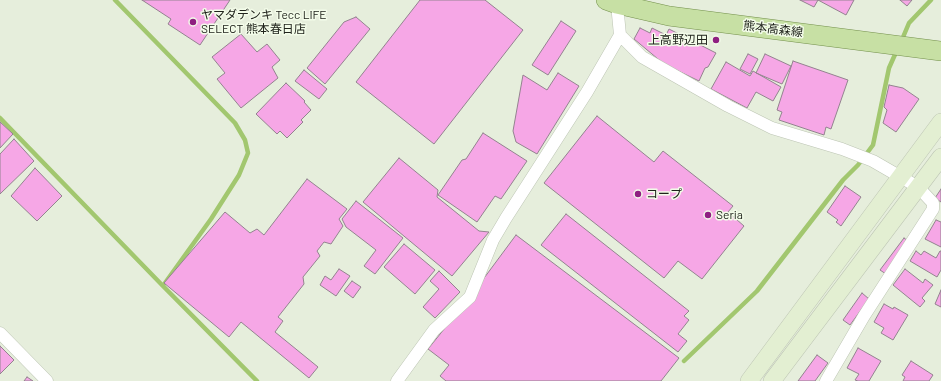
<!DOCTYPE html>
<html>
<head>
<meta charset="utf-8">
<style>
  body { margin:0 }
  canvas { display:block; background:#e6eedc }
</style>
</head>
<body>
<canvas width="941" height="381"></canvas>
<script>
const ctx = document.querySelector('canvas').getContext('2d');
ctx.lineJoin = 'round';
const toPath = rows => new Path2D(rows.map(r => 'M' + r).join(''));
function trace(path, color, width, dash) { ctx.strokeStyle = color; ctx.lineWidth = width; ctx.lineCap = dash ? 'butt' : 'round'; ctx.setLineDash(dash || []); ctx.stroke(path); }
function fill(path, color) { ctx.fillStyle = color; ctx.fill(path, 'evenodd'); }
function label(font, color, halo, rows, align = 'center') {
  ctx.font = font + ' Barlow,"Noto Sans JP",sans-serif'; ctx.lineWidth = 3; ctx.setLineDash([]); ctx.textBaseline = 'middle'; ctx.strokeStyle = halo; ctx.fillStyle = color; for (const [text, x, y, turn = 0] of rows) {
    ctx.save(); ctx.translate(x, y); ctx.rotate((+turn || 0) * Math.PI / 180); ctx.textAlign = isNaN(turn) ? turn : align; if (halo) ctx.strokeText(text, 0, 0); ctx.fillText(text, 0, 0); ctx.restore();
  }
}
const stream = toPath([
  [115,0,235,123,245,140,248,153,239,175,211,219,165,283],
  [901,42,909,23,931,0],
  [0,118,163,286,257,381],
  [684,361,757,291,843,180,858,165,873,145,889,68,897,50]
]);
const building = toPath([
  [142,0,230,0,200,45,168,24,171,19,142,0],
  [420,0,485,0,523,30,434,144,356,82,420,0],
  [800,0,854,0,846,15,818,0,814,7,800,0],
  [900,0,912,0,907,6,900,0],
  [356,17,370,29,325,84,307,68,344,22,356,17],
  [561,21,576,31,548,75,532,65,561,21],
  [640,28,650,33,652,28,666,35,669,29,716,53,708,67,705,68,699,81,664,64,634,39,640,28],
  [241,34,257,52,267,44,280,60,272,67,278,78,241,108,217,79,225,73,212,57,241,34],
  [748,54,758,59,750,74,740,69,748,54],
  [765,54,791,66,782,84,756,73,765,54],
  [793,61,848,80,831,129,826,127,824,135,779,120,782,112,777,110,793,61],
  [726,62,750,76,753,71,781,87,773,101,756,92,747,108,711,89,726,62],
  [304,70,327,89,319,99,295,81,304,70],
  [558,73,579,86,537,154,516,142,513,131,523,75,547,90,558,73],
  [286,83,305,101,304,102,311,110,301,120,303,122,287,138,280,131,277,134,256,114,286,83],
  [889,85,903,88,919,99,896,132,883,123,887,110,884,107,889,85],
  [597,116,654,162,663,151,733,206,728,212,744,226,702,279,678,261,664,278,544,183,597,116],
  [0,122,13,134,0,148,0,122],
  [483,133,527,161,501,199,495,196,477,222,438,195,462,160,466,159,483,133],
  [14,139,34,161,0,194,0,154,14,139],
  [399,158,438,190,437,197,479,231,489,232,452,276,363,202,399,158],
  [35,168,62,196,37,221,11,196,35,168],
  [307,179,347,209,339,219,343,226,331,244,324,242,317,251,320,256,303,277,304,284,278,317,283,321,275,332,318,367,309,378,241,322,229,337,164,283,225,212,250,233,257,229,264,235,307,179],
  [845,186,861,197,841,226,836,222,838,220,827,212,845,186],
  [941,189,941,202,935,198,941,189],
  [356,201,403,238,375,274,364,266,376,250,346,227,342,219,356,201],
  [566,214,689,311,684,316,689,320,678,334,687,341,678,352,541,245,566,214],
  [936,220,941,222,941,247,925,239,936,220],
  [516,235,679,358,661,381,446,381,440,376,449,365,428,349,470,297,516,235],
  [904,238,908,241,886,274,880,270,904,238],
  [404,244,435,270,415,294,384,267,404,244],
  [916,251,921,255,924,251,936,258,940,251,941,251,941,270,937,277,910,261,916,251],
  [339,269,350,276,336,296,320,285,325,276,331,280,339,269],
  [905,269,923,283,925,279,933,285,922,298,925,301,920,307,893,285,905,269],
  [439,271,460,292,435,318,423,307,439,289,430,281,439,271],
  [352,281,361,287,353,298,344,291,352,281],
  [941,290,941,307,935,304,941,290],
  [862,293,869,299,850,325,843,320,862,293],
  [884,304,893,309,894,307,908,315,893,340,881,333,884,328,874,322,884,304],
  [0,346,14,360,0,374,0,346],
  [858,348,881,361,869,381,858,381,855,380,859,374,847,368,858,348],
  [817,355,828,363,815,381,798,381,817,355],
  [911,361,933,375,929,381,903,381,905,377,902,375,911,361],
  [27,377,33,381,24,381,27,377]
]);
const street = toPath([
  [620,35,642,57,728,106,772,128,842,149,873,161,918,187,933,203,933,209,864,316,826,381],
  [0,333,47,381],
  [397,381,434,330,470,297,493,240,506,218,587,92,620,35,617,4]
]);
const secondary = toPath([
  [749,381,941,122],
  [772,381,941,157]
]);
const primary = toPath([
  [606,0,617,4,669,16,941,51]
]);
const markers = [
  [193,22,4,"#8f1f81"],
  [716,40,4,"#8f1f81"],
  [638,194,4,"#8f1f81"],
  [708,215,4,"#8f1f81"]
];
const poiNames = [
  ["ヤマダデンキ Tecc LIFE",201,15],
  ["SELECT 熊本春日店",201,29],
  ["上高野辺田",708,40,"right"],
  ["コープ",646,194],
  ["Seria",716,215]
];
const streetNames = [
  ["熊本高森線",773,29,7]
];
trace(stream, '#a2c76f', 4.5);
fill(building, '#f6a7e6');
trace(building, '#93838f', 1);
trace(street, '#bdc5b4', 13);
trace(secondary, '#bdc5b4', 18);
trace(primary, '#74904d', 20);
trace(street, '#fff', 12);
trace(secondary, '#e3efd2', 17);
trace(primary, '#c7e0a4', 19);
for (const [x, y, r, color] of markers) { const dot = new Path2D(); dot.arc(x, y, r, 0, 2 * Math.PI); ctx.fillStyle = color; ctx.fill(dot); trace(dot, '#f3fce9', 1.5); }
label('12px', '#20231c', '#f3fce9', poiNames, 'left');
label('12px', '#20231c', '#f3fce9', streetNames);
</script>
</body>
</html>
